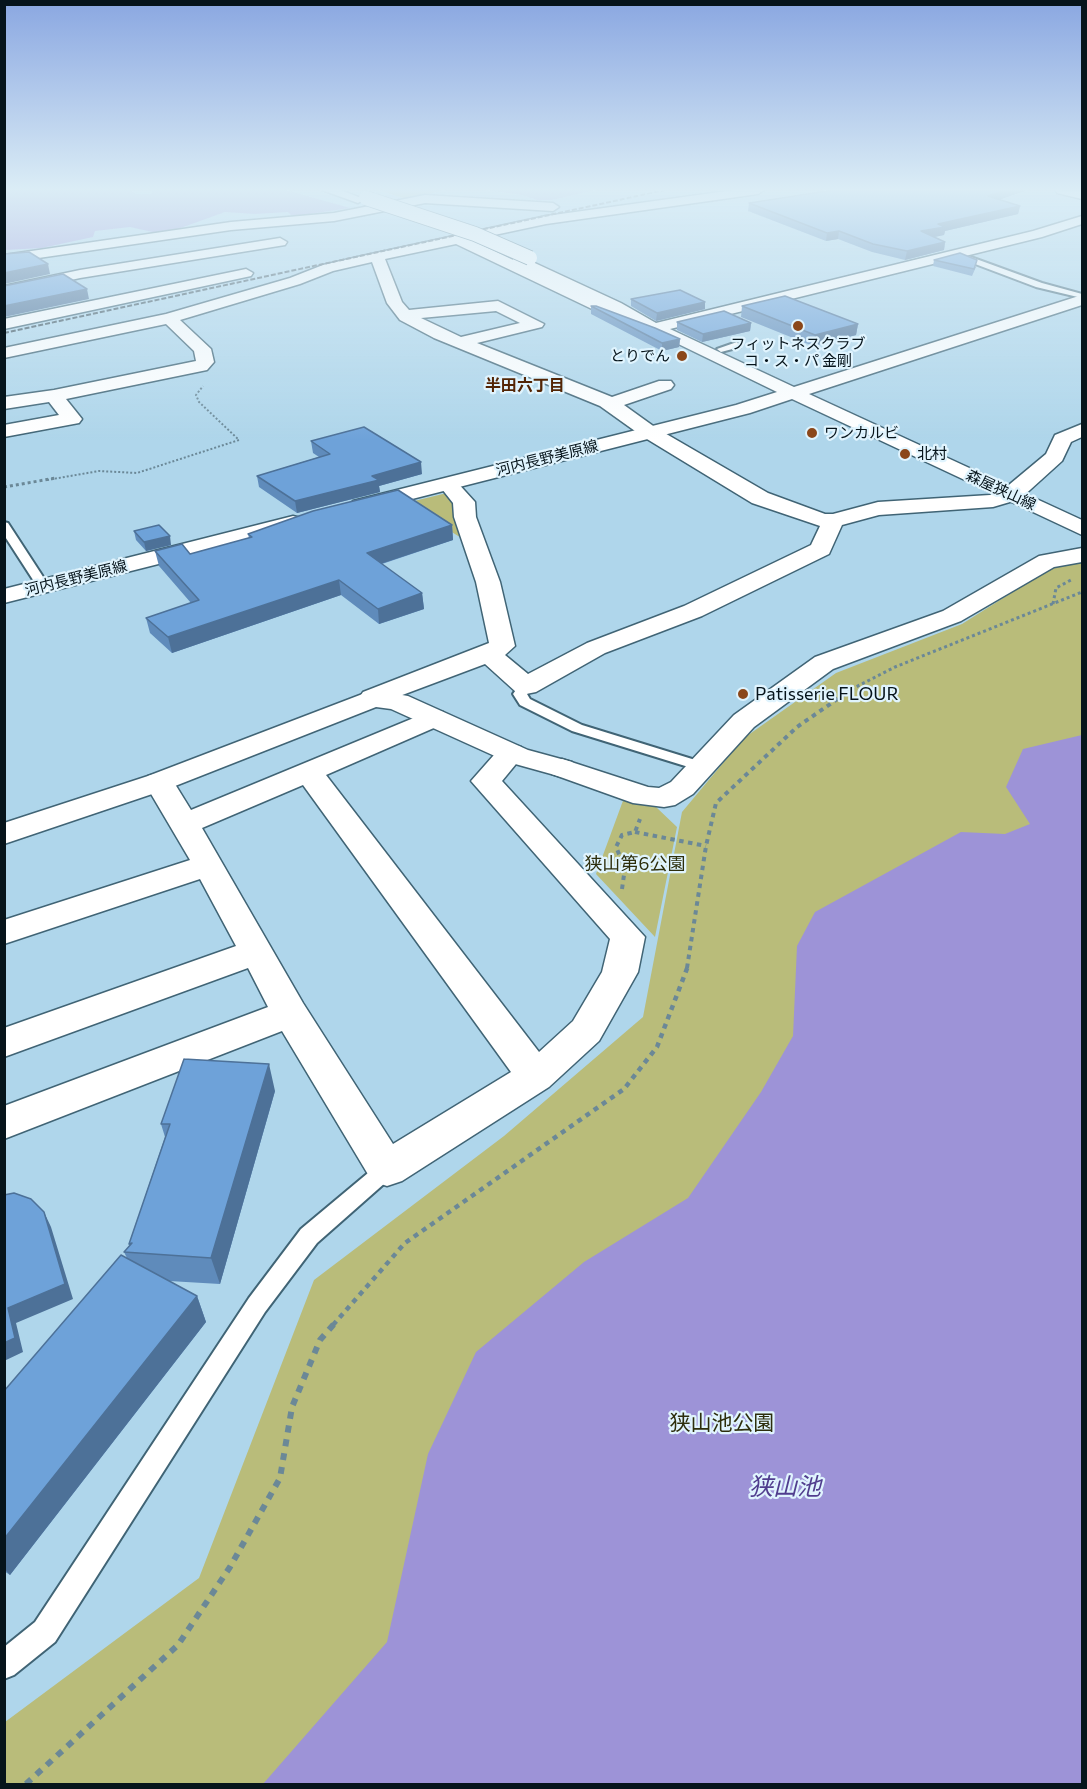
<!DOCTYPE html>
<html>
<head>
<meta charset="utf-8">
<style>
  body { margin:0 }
  #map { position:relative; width:1087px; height:1789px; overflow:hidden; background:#afd6eb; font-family:Commissioner,sans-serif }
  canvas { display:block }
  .frame { position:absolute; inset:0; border:6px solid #06141b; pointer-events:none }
</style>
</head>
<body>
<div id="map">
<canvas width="1087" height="1789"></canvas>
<div class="frame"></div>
</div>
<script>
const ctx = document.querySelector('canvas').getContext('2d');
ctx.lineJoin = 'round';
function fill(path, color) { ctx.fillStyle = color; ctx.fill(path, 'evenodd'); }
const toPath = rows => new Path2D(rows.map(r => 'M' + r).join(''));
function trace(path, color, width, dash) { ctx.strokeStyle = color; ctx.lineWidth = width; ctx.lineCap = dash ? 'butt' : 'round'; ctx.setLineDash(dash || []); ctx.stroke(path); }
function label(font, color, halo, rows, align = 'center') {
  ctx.font = font + ' Commissioner,"Noto Sans JP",sans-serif'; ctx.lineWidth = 4.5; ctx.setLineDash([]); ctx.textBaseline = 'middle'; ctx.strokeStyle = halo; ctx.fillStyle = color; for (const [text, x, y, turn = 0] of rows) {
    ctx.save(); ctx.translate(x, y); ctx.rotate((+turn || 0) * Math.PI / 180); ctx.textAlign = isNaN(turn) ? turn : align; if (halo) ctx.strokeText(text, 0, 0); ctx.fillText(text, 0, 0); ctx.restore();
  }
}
const green = toPath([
  [378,190,445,190,406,199],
  [451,492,466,541,406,503],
  [1082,561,1082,1784,5,1784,5,1722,199,1578,314,1280,504,1136,643,1017,682,812,744,738,836,673,962,624,1054,566],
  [624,798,656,807,677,827,655,937,596,874]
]);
const water = toPath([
  [5,190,130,190,136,194,147,194,153,193,151,190,286,190,350,208,303,215,291,215,288,212,255,214,225,212,175,230,157,233,130,227,95,231,93,237,42,248,5,250],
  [485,190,596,190,552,200,537,200,522,195],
  [1082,735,1082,1784,263,1784,387,1642,428,1454,476,1352,584,1262,688,1198,761,1092,793,1036,797,946,815,912,961,832,1005,834,1030,824,1006,787,1023,749]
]);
const pathFar4 = toPath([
  [47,480,99,471,137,473,239,440,199,402,196,395,203,386]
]);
const pathFar3 = toPath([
  [4,487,56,478],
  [1053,604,1056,588,1071,580],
  [846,692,895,667,1082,592]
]);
const pathFar2 = toPath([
  [635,832,706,846],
  [622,889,625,868,616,847,622,835,635,832,640,819],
  [687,968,706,846,716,803,797,727,849,691]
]);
const pathFar1 = toPath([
  [333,1325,405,1243,624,1089,657,1047,688,966]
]);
const path = toPath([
  [26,1784,178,1645,230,1567,280,1478,292,1407,320,1340,334,1324]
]);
const lane = toPath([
  [957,252,1042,283,1082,294,1082,298,1036,287,954,256,957,252],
  [737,342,740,347,721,352,717,349,737,342],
  [4,522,8,523,49,586,47,589,37,586,4,535,4,522],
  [526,682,533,686,527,694,530,699,582,725,705,763,707,766,705,769,695,769,572,731,520,705,513,694,521,683,526,682],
  [387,1160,394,1163,397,1169,394,1175,317,1243,265,1312,55,1642,14,1675,4,1679,4,1647,35,1622,249,1298,301,1229,380,1163,387,1160]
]);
const street = toPath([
  [734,190,764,190,758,194,546,224,471,240,604,303,655,323,657,326,649,331,592,309,456,244,385,259,402,302,409,310,498,301,544,324,542,327,477,343,612,397,659,381,671,381,674,385,671,389,624,405,656,428,768,493,825,514,833,514,878,502,990,495,1004,489,1046,454,1055,435,1082,424,1082,437,1071,442,1062,461,1020,499,993,507,879,515,842,525,829,554,702,616,605,653,536,692,526,694,516,692,485,664,373,706,363,704,359,698,363,692,489,643,476,582,454,517,453,503,438,484,441,480,455,480,475,502,476,517,500,582,515,646,505,655,528,674,587,643,684,606,811,545,820,526,752,503,642,436,600,406,434,338,400,320,387,303,372,262,333,271,300,284,180,320,211,349,214,362,207,370,66,399,82,419,79,423,4,437,4,425,59,415,49,402,4,409,4,397,54,390,196,361,194,351,166,324,4,358,4,348,166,314,290,278,323,265,362,256,546,216,734,190],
  [496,311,520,323,461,337,421,318,496,311],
  [1055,190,1082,191,1082,199,1057,193,1055,190],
  [425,195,553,203,559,207,553,211,425,203,334,221,231,230,4,263,4,255,231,222,334,213,425,195],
  [280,238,287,242,285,245,80,278,4,295,4,286,80,270,280,238],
  [246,269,253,273,251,276,4,329,4,319,246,269],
  [1082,548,1082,562,1054,567,961,621,833,669,754,727,693,794,675,805,664,807,633,803,552,774,547,768,552,762,562,759,648,787,659,788,671,782,734,715,815,657,943,611,1039,556,1082,548],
  [433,710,443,712,447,718,443,724,326,775,539,1052,573,1021,602,972,610,939,471,781,501,747,511,744,521,747,525,753,502,781,645,937,638,972,599,1041,549,1087,402,1181,387,1186,372,1181,282,1031,4,1139,4,1106,268,1007,248,968,4,1057,4,1028,236,946,200,879,4,944,4,920,190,860,144,782,148,776,159,773,170,776,191,810,433,710],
  [303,785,511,1072,393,1144,303,1003,202,828,303,785]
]);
const secondary = toPath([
  [322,190,340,190,364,199,358,203,322,190],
  [1082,216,1082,224,1042,237,670,329,794,387,1082,295,1082,305,809,394,1082,520,1082,535,792,399,750,413,361,512,353,511,350,506,353,501,736,405,777,392,514,264,512,261,514,258,524,258,621,303,656,323,1033,231,1082,216],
  [293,516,301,518,304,523,301,528,4,603,4,589,293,516],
  [373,690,408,696,528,750,572,762,577,768,572,774,562,777,508,762,391,709,376,707,170,788,4,844,4,823,148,776,373,690]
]);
const rail = toPath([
  [4,333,665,190]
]);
const secondaryBridge = toPath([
  [366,198,475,234,530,258]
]);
const wall = toPath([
  [827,190,1027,190,999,200,1020,206,1018,214,945,231,944,235,934,237,945,242,944,250,905,260,872,252,838,239,826,241,748,211,749,203,826,191],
  [934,260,976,267,972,276,933,266],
  [631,299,705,302,705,309,656,321,631,306],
  [591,306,680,339,679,347,662,351,591,314],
  [742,306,858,324,856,335,813,346,741,317],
  [677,322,751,323,750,331,702,342,677,330],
  [311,441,422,474,379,486,380,492,297,513,259,487,257,476,319,457,313,453],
  [452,525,453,540,382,564,422,593,424,609,379,624,341,595,172,653,150,633,146,618,191,603,159,566,155,551,190,554,249,538,248,534],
  [134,531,171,545,146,551,136,540],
  [275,1091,220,1284,169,1281,197,1296,206,1322,10,1575,4,1571,4,1391,127,1258,124,1252,130,1245,129,1244,165,1137,161,1124]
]);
const shadedWall = toPath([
  [1007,190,1027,190,986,204,988,196],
  [1020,206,1018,214,945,231,944,235,920,240,921,231,938,224],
  [839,231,838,239,826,241,827,233],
  [945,242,944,250,905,260,907,251],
  [48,264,50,274,4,284,4,273],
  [87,289,89,299,4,317,4,306],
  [705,302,705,309,656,321,657,313],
  [751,323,750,331,702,342,703,334],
  [858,324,856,335,813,346,815,335],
  [680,339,679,347,662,351,662,343],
  [421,462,422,474,379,486,380,492,297,513,295,501,372,476],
  [452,525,453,540,368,568,367,553],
  [170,536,171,545,146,551,144,542],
  [339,580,341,595,172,653,168,637],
  [422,593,424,609,379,624,378,609],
  [269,1064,275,1091,220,1284,211,1258],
  [44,1212,51,1227,73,1299,16,1323,23,1352,4,1361,4,1343,8,1308],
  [197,1296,206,1322,10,1575,4,1568,4,1539]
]);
const building = toPath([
  [832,190,1007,190,988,196,1020,206,938,224,945,227,921,231,945,242,907,251,873,244,839,231,827,233,749,203,833,190,832,190],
  [29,252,48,264,4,273,4,254,29,252],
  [960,253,977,260,974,269,934,260,960,253],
  [63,274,87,289,4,306,4,286,63,274],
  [680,290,705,302,657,313,631,299,680,290],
  [785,296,858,324,815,335,742,306,785,296],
  [591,306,596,306,655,328,680,339,662,343,591,306],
  [724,311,751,323,703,334,677,322,724,311],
  [364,427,421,462,372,476,379,480,295,501,257,476,330,454,311,441,364,427],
  [398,490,452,525,367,553,422,593,378,609,339,580,168,637,146,618,199,600,155,551,182,544,190,554,252,537,248,534,313,511,398,490],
  [159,525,170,536,144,542,134,531,159,525],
  [184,1059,269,1064,211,1258,124,1252,132,1243,129,1244,170,1124,161,1124,184,1059],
  [14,1193,31,1199,44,1212,65,1284,8,1308,15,1338,4,1343,4,1195,14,1193],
  [121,1255,197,1296,4,1539,4,1391,121,1255]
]);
const markers = [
  [798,326,6,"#8b471a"],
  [682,356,6,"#8b471a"],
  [812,433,6,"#8b471a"],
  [905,454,6,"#8b471a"],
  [743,694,6,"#8b471a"]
];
const farPoinames = [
  ["フィットネスクラブ",798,344,"center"],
  ["コ・ス・パ 金剛",798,361,"center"],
  ["とりでん",670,356,"right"],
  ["ワンカルビ",824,433],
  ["北村",917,454]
];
const farStreetnames = [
  ["河内長野美原線",547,458,-14],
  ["森屋狭山線",1001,490,25],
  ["河内長野美原線",76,578,-14]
];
const farNeighbourhoodnames = [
  ["半田六丁目",525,386]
];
const poiNames = [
  ["Patisserie FLOUR",755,694]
];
const parkNames = [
  ["狭山第6公園",635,864]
];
const nearParknames = [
  ["狭山池公園",722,1423]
];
const nearWaternames = [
  ["狭山池",785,1487]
];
fill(green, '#b9bc7a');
fill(water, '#9d93d7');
trace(lane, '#406475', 4);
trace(street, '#406475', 3);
trace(secondary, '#406475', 3);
trace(pathFar4, '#6b8897', 2, [2, 2]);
trace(pathFar3, '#6b8897', 3, [3, 3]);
trace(pathFar2, '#6b8897', 4, [4.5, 4.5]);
trace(pathFar1, '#6b8897', 4.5, [5, 5]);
trace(path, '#6b8897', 6, [7, 7]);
fill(lane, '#fff');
fill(street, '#fff');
fill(secondary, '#fff');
trace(rail, '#3d535f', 2, [5, 2]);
trace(secondaryBridge, '#406475', 16, []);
trace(secondaryBridge, '#fff', 14);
fill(wall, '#5f8bbb');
fill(shadedWall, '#4d7198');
fill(building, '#6ea2d9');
trace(building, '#4d7198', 1.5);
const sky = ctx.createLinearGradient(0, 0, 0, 440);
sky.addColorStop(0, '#8aa7e1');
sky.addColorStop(0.43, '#dbedf6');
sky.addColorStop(1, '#dbedf600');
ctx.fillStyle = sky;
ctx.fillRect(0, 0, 1087, 440);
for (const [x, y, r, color] of markers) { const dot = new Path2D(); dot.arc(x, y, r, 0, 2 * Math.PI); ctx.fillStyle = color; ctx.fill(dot); trace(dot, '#e0f4fe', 2); }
label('15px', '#06141b', '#e0f4fe', farPoinames, 'left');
label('15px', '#06141b', '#e0f4fe', farStreetnames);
label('bold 16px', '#532505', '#e0f4fe', farNeighbourhoodnames);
label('18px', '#06141b', '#e0f4fe', poiNames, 'left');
label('18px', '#2d2e0c', '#e0f4fe', parkNames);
label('21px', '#2d2e0c', '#e0f4fe', nearParknames);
label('italic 24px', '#503d8e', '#e0f4fe', nearWaternames);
</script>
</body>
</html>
